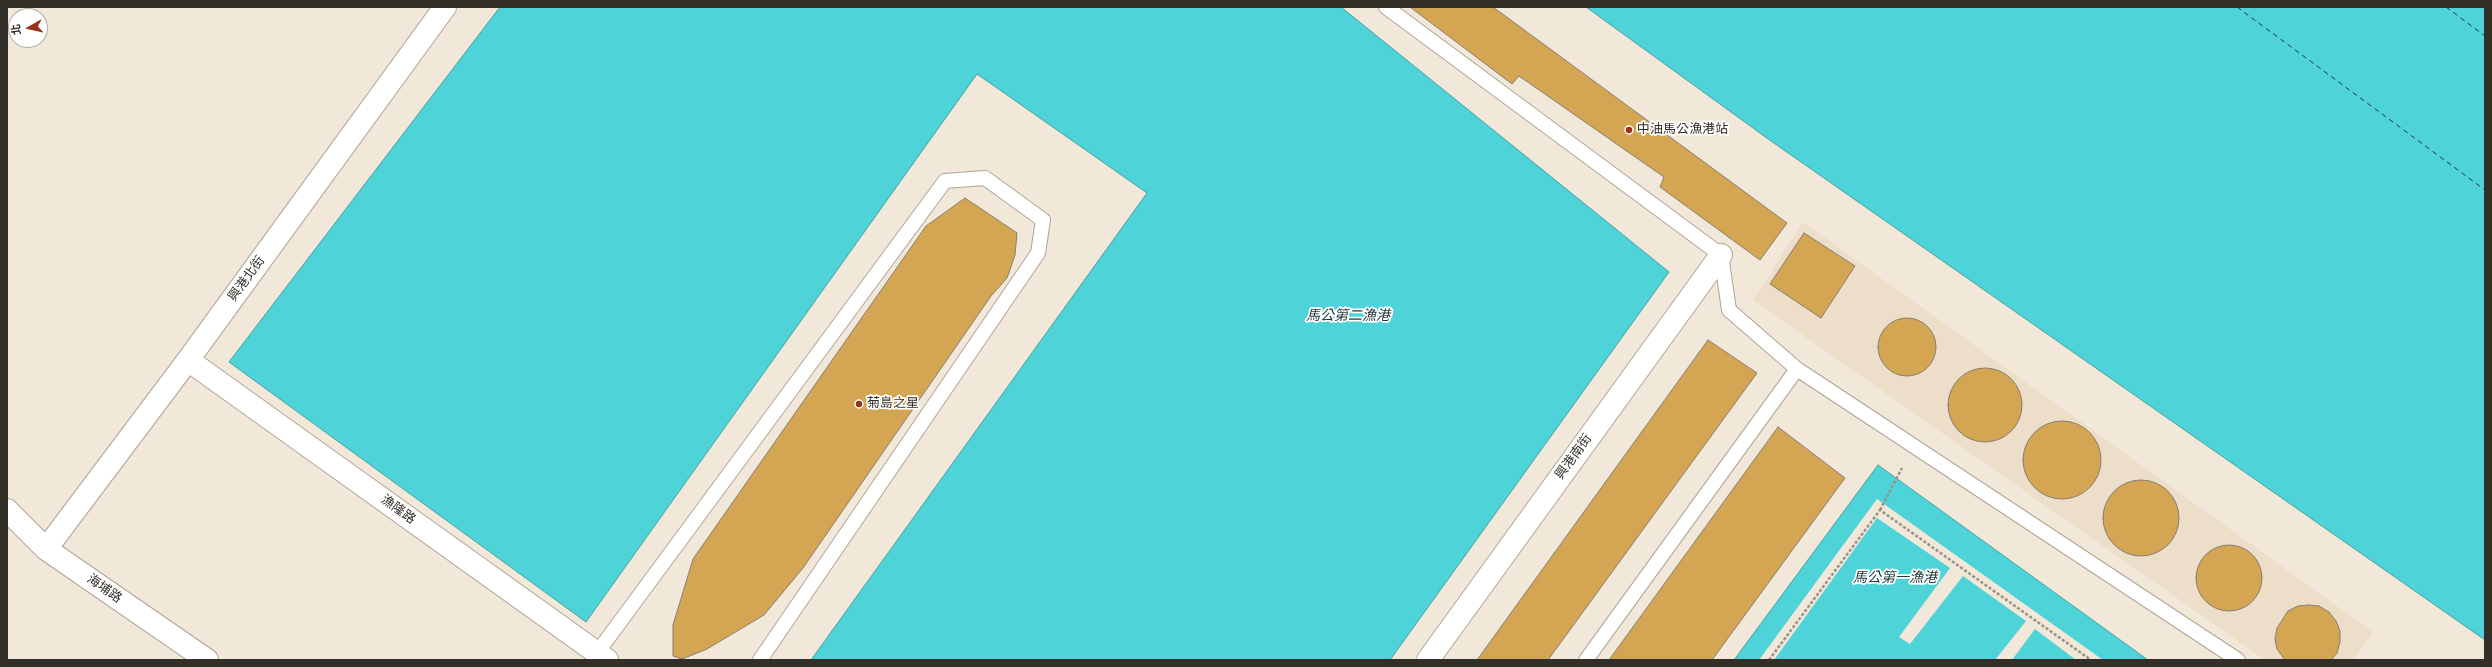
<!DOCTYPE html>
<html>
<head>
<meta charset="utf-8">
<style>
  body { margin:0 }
  #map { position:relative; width:2492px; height:667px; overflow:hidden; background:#f2e8d9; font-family:"Sofia Sans Condensed","Noto Sans TC",sans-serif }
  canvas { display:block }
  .frame { position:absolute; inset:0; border:8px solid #322e28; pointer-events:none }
  .north { position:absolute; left:8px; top:8px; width:40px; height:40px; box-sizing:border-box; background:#fff; border:1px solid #adaba9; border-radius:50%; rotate:262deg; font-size:11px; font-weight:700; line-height:16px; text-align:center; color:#322e28 }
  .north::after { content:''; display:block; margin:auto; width:14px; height:18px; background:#9a311b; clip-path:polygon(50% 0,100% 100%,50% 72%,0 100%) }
</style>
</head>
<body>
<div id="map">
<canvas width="2492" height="667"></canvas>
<div class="frame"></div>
<div class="north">北</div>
</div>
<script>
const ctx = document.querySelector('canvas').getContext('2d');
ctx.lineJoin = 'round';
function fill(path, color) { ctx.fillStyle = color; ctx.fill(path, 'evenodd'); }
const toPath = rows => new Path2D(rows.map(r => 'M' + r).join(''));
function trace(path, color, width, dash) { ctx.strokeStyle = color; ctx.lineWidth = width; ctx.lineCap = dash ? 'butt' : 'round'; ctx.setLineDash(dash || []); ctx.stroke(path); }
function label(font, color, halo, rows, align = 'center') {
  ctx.font = font + ' "Sofia Sans Condensed","Noto Sans TC",sans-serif'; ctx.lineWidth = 3.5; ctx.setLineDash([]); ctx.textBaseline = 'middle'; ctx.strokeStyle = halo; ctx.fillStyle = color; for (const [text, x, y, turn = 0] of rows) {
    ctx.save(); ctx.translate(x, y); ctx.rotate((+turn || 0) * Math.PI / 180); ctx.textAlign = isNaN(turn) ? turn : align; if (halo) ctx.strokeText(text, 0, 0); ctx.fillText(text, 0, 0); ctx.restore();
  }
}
const built = toPath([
  [1803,222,2373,632,2354,660,2265,660,1753,300]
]);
const water = toPath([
  [500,7,1341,7,1669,272,1390,660,811,660,1147,193,977,74,586,622,229,362,500,7],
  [1586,7,2485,7,2485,640,1771,141,1586,7],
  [1878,465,2148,660,1734,660,1878,465]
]);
const pier = toPath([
  [1877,499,2103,660,2076,660,2035,629,2012,660,1995,660,2026,621,1963,576,1910,644,1899,637,1950,568,1877,518,1774,660,1759,660]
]);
const ferry = toPath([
  [2237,7,2485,190],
  [2446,7,2485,36]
]);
const building = toPath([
  [1410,7,1493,7,1787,223,1760,260,1660,187,1664,177,1519,76,1512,84,1410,7],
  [965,198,1017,233,1015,255,1007,278,991,296,803,568,764,615,707,649,682,659,673,656,673,625,693,559,926,226,965,198],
  [1804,233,1855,266,1821,318,1770,284,1804,233],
  '1878 347a29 29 0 1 1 58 0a29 29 0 1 1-58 0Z',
  [1708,340,1757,373,1548,660,1477,660,1708,340],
  '1948 405a37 37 0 1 1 74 0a37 37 0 1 1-74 0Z',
  '2023 460a39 39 0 1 1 78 0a39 39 0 1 1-78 0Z',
  [1778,427,1845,478,1712,660,1609,660,1778,427],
  '2103 518a38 38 0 1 1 76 0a38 38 0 1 1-76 0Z',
  '2196 578a33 33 0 1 1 66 0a33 33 0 1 1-66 0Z',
  [2309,605,2319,606,2329,612,2336,621,2340,631,2340,642,2337,653,2331,660,2285,660,2277,649,2275,639,2277,628,2288,611,2298,606,2309,605]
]);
const path = toPath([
  [1880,510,1902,468],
  [1769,660,1880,510,2091,660]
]);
const service = toPath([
  [1386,7,1721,255,1729,310,1797,369,2238,660],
  [597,653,945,181,985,178,1043,220,1038,253,760,660],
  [1586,660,1797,369]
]);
const minor = toPath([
  [188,360,607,660],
  [7,510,46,549,207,660],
  [46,549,188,360,445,7],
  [1428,660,1721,255]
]);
const markers = [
  [1629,130,4,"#9a311b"],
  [859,404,4,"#9a311b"]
];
const poiNames = [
  ["中油馬公漁港站",1637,130],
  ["菊島之星",867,404]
];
const streetNames = [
  ["興港北街",247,279,-54],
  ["興港南街",1574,457,-54],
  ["漁隆路",398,510,36],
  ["海埔路",104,589,35]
];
const waterNames = [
  ["馬公第二漁港",1348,316],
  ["馬公第一漁港",1895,578]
];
fill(built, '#ecdec8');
fill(water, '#4dd3d8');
trace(water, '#45a2a3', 1);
fill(pier, '#f2e8d9');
trace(ferry, '#22393a', 1, [5, 4]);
fill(building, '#d4a553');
trace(building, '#877e70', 1);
trace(service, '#aea596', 16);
trace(minor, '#aea596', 24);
trace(path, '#989186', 2.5, [3, 2]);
trace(service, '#fff', 14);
trace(minor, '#fff', 22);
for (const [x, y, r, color] of markers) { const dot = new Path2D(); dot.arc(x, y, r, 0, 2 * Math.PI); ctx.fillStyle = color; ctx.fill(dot); trace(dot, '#fff', 1.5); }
label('13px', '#322e28', '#fff', poiNames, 'left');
label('13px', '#322e28', '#fff', streetNames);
label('italic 14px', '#22393a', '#fff', waterNames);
</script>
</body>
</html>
